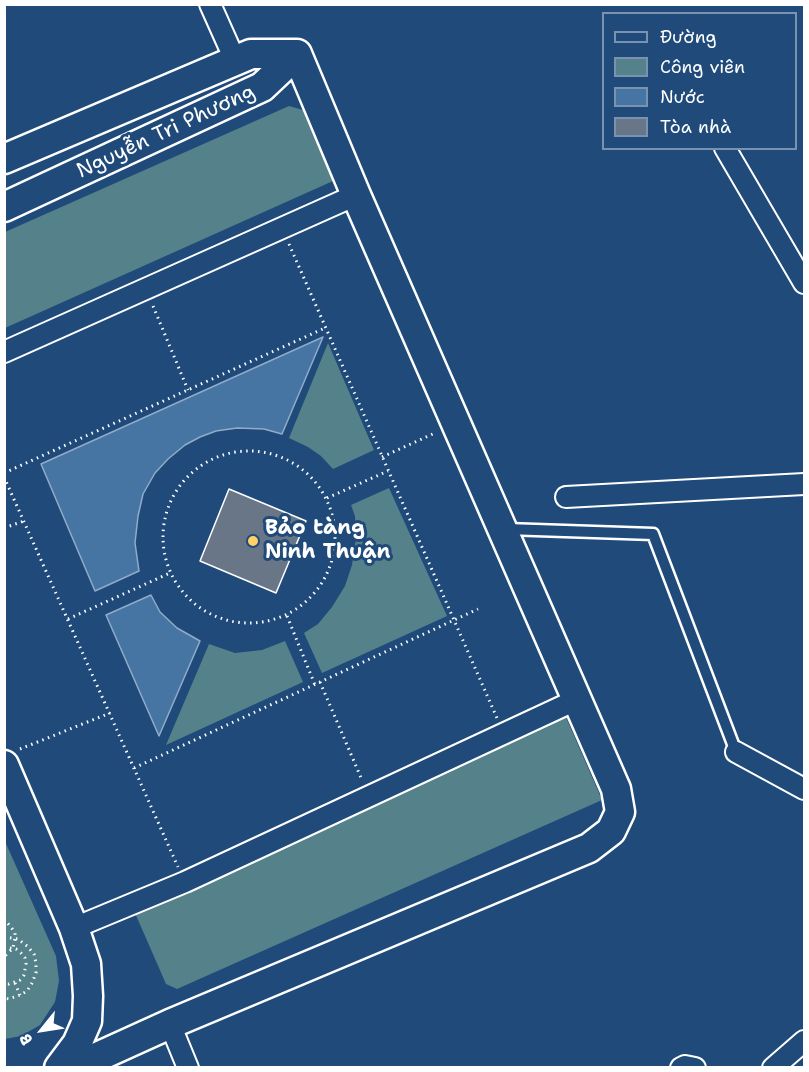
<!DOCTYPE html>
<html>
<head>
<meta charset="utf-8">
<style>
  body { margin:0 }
  #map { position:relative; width:809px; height:1072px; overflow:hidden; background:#1f4a7a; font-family:"Shantell Sans",sans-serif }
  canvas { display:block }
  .frame { position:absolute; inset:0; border:6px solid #fff; pointer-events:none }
  .legend { position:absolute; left:602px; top:12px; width:195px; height:138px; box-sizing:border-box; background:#1f4a7a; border:2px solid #7992af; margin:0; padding:8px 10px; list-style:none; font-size:18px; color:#fff }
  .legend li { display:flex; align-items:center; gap:12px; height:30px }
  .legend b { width:30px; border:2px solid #7992af }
  .north { position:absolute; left:12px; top:1000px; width:60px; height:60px; -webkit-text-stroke:4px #1f4a7a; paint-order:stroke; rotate:240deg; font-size:16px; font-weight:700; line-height:24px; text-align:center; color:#fff }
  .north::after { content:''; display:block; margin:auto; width:21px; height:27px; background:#fff; clip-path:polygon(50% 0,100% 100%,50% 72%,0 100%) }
</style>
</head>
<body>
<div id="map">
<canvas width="809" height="1072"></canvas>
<div class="frame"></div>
<ul class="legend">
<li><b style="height:8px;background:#1f4a7a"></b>Đường</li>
<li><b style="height:16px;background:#55828a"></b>Công viên</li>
<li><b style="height:16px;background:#4775a3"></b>Nước</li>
<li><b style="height:16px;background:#697688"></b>Tòa nhà</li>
</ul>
<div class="north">B</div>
</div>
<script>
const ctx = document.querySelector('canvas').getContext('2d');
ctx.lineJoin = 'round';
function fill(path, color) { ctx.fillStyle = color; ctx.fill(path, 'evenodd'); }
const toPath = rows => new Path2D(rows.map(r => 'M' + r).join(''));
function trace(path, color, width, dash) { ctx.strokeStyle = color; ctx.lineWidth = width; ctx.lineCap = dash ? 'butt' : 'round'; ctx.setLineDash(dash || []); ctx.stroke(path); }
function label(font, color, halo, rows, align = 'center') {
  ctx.font = font + ' "Shantell Sans",sans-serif'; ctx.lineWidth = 6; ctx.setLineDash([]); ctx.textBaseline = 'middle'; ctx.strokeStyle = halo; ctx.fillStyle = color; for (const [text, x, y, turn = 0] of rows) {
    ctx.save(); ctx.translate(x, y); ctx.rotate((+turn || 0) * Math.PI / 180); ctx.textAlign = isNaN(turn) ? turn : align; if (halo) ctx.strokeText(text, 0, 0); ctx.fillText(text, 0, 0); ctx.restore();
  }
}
const green = toPath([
  [289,106,303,110,333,181,5,328,5,232],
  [328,343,374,450,333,469,321,456,308,447,289,438],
  [389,488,447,616,322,673,304,633,318,624,332,607,345,586,352,565,356,538,355,516,351,505],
  [285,641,303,682,166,745,209,644,235,653,262,650],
  [565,715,602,800,177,989,166,984,135,913],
  [4,839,56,956,59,981,55,1002,40,1025,21,1036,5,1039]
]);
const water = toPath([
  [323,337,282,434,264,429,237,428,216,431,200,437,185,445,168,459,155,473,143,494,138,516,135,543,139,571,95,591,41,464,323,337],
  [151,595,160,612,177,628,200,641,159,736,106,615,151,595]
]);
const building = toPath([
  [229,489,306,521,276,593,200,561,229,489]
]);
const path = toPath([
  [289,244,497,718],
  [153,306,188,390],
  '163 537a86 86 0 1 1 172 0a86 86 0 1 1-172 0Z',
  [382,457,435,433],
  [4,473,325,328],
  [4,477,178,867],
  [327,498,388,471],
  [4,528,24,521],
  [287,616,315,685],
  [68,619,170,573],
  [320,682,362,780],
  [20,749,110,713],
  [134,768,478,609],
  [4,919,11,927,15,933,15,938,13,948,4,957],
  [4,937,18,939,27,946,34,954,36,963,36,973,32,983,27,991,20,995,9,999,4,998],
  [4,947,16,949,21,953,25,958,26,964,24,975,20,980,9,984,4,984],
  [15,983,20,995]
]);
const lane = toPath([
  [506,529,653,534,736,752]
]);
const street = toPath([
  [210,4,235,60],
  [725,148,804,283],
  [4,352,356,195],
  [566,497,804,484],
  [736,752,804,789],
  [74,928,185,882,576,700],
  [170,1024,188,1068],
  [681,1068,685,1066,695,1068],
  [773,1068,804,1041]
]);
const secondary = toPath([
  [4,159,251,54,297,54],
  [4,207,262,87,297,54],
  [4,765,74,928,86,964,88,996,87,1021,77,1044,59,1068],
  [73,1068,170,1024,589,848,611,831,620,812,616,789,356,195,297,54]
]);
const markers = [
  [253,541,6,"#ffd166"]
];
const streetNames = [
  ["Nguyễn Tri Phương",166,132,-25]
];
const poiNames = [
  ["Bảo tàng",265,529],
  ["Ninh Thuận",265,553]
];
fill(green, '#55828a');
fill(water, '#4775a3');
trace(water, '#91acc8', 1.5);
fill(building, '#697688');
trace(building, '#fff', 1.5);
trace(lane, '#fff', 15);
trace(street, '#fff', 24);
trace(secondary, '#fff', 33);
trace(path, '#fff', 3, [1.5, 4.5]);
trace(lane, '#1f4a7a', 10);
trace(street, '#1f4a7a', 20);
trace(secondary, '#1f4a7a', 28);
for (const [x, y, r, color] of markers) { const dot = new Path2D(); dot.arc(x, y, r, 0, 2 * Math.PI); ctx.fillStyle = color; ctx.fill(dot); trace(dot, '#1f4a7a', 2); }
label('21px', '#fff', '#1f4a7a', streetNames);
label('bold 21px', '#fff', '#1f4a7a', poiNames, 'left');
</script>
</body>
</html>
